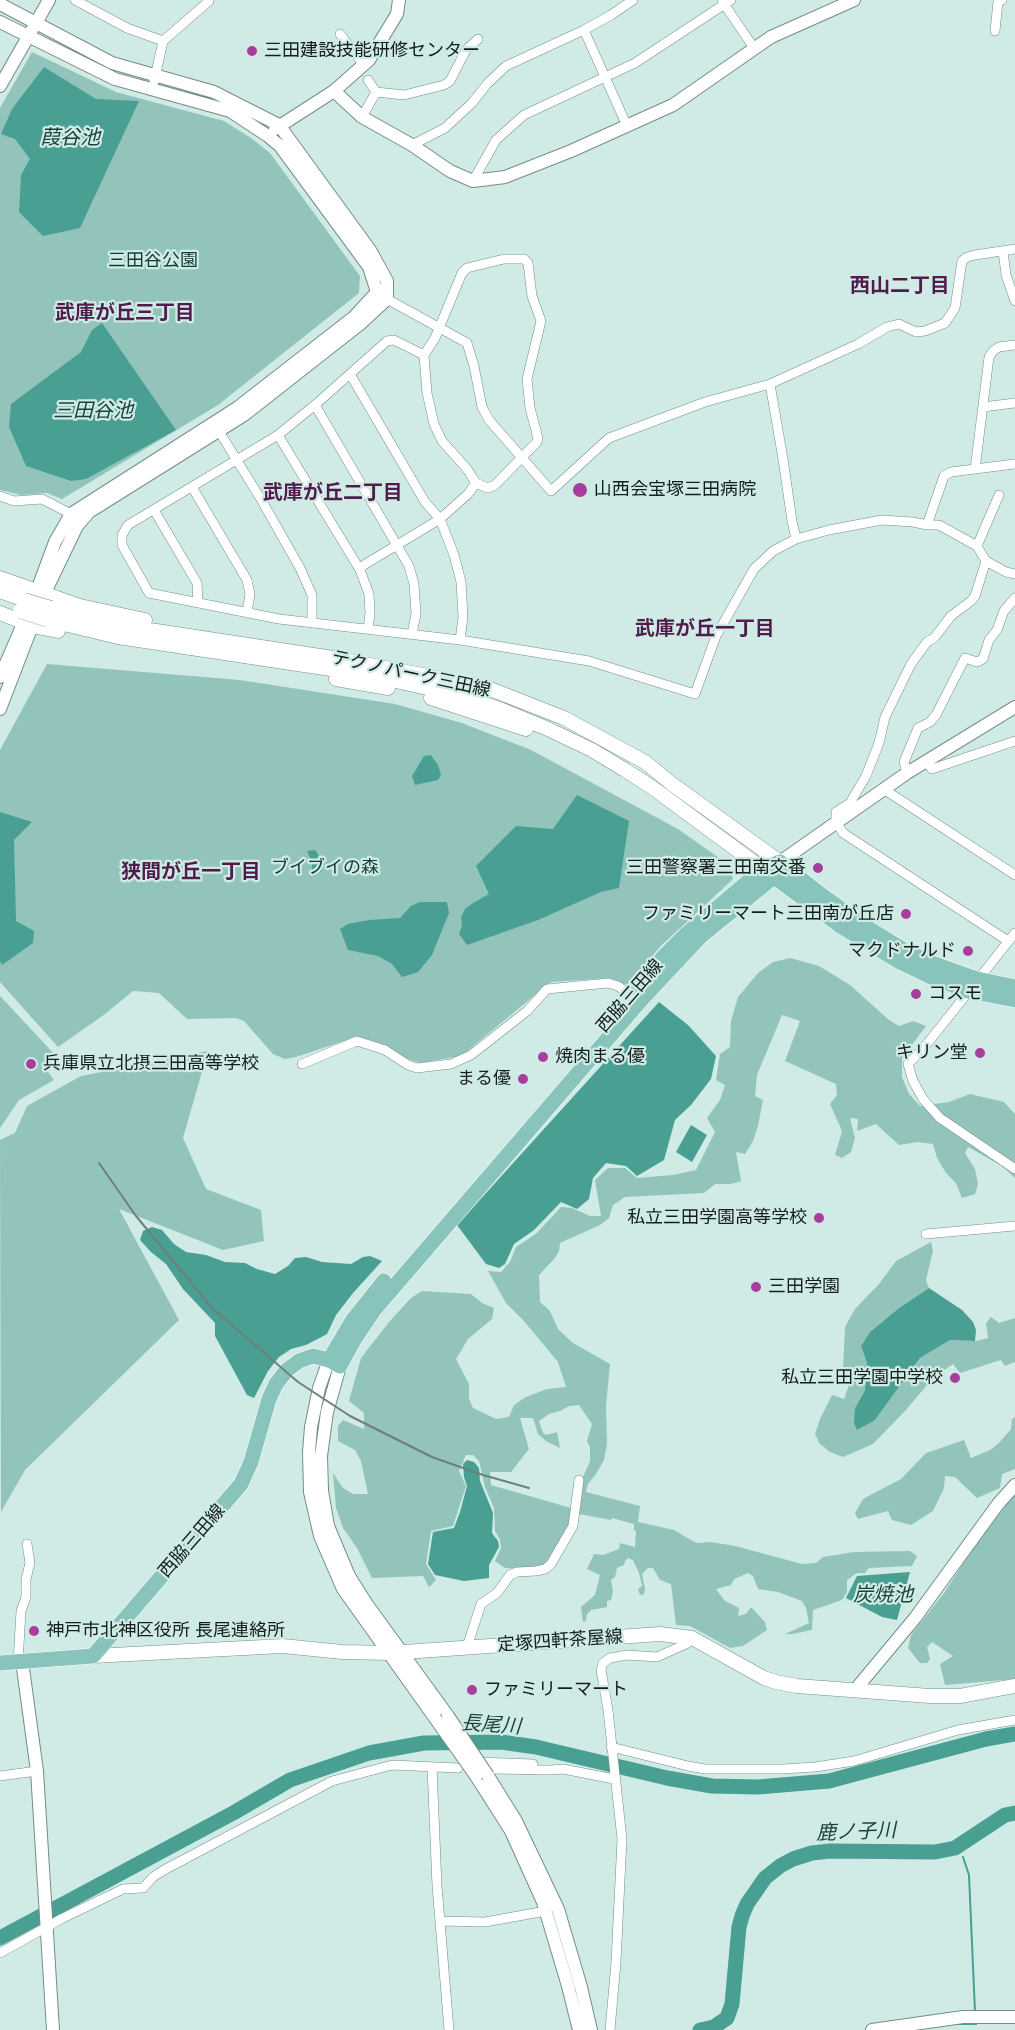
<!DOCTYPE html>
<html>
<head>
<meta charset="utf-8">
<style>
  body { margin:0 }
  canvas { display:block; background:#d0ebe6 }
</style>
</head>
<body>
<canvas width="1015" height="2030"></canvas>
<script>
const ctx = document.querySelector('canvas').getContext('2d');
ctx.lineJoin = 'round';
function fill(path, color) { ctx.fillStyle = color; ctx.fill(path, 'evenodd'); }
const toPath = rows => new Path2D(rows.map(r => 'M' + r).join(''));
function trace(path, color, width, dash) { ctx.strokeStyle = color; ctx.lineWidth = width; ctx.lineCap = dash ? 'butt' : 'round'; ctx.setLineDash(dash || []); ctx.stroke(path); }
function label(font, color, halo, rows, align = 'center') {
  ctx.font = font + ' Inter,"Noto Sans JP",sans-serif'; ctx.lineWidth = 4.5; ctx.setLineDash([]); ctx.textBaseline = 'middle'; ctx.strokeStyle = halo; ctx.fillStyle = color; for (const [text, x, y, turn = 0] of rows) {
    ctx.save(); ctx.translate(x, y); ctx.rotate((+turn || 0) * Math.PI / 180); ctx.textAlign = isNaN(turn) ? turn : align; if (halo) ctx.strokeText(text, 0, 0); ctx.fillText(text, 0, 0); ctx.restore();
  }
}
const green = toPath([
  [32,52,116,92,224,121,251,138,270,153,360,276,359,293,218,405,62,499,47,493,21,495,0,490,0,108],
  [47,664,240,680,395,704,462,723,531,750,678,829,729,865,733,879,661,946,627,985,610,978,551,982,461,1056,420,1063,350,1039,296,1057,285,1059,273,1054,244,1021,236,1018,187,1019,159,993,133,991,105,1014,58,1047,0,982,0,750],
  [790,958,819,966,850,985,889,1020,899,1026,913,1021,926,1026,902,1058,902,1077,909,1094,920,1106,949,1102,970,1094,1004,1102,1015,1114,1015,1178,1002,1166,968,1147,965,1153,975,1169,978,1184,975,1194,962,1198,956,1183,946,1173,937,1158,933,1144,918,1142,899,1145,876,1124,857,1131,858,1119,850,1118,855,1138,851,1152,842,1158,835,1155,842,1131,830,1104,837,1095,836,1084,785,1061,800,1021,782,1015,757,1075,755,1096,763,1100,758,1126,753,1141,745,1154,736,1152,741,1181,731,1184,715,1184,704,1193,625,1197,613,1205,609,1218,600,1225,560,1243,559,1251,555,1258,539,1275,540,1302,550,1311,558,1329,573,1343,610,1364,606,1406,607,1444,604,1460,596,1474,588,1484,586,1492,640,1506,638,1522,674,1530,696,1543,711,1542,735,1546,802,1564,816,1563,823,1557,854,1552,910,1551,917,1556,912,1566,869,1568,865,1573,857,1573,847,1580,847,1592,842,1600,813,1610,812,1630,792,1634,785,1634,809,1623,806,1608,802,1601,778,1592,758,1589,753,1576,748,1573,734,1579,731,1585,716,1589,725,1601,739,1608,738,1616,746,1614,751,1607,765,1622,767,1630,743,1646,730,1648,690,1626,676,1625,671,1584,660,1580,653,1568,648,1568,642,1574,645,1589,644,1594,640,1595,638,1589,642,1586,639,1573,633,1560,628,1558,625,1561,624,1565,617,1568,615,1577,611,1580,613,1591,611,1600,607,1601,607,1607,591,1610,587,1614,586,1621,583,1622,581,1607,595,1595,600,1575,587,1569,594,1554,603,1555,619,1549,620,1543,635,1547,636,1531,634,1530,634,1524,612,1518,611,1520,579,1514,579,1494,583,1477,590,1461,590,1447,587,1441,592,1424,579,1405,569,1406,560,1411,549,1414,539,1421,543,1433,546,1435,557,1432,560,1448,546,1441,538,1434,533,1418,520,1418,529,1449,511,1472,490,1472,491,1485,571,1508,571,1523,546,1565,518,1569,505,1568,495,1561,501,1548,500,1540,495,1531,494,1508,485,1487,479,1461,473,1455,466,1455,459,1471,466,1486,453,1526,431,1531,426,1564,436,1580,429,1587,423,1576,372,1578,357,1548,343,1528,336,1508,333,1473,343,1488,353,1494,368,1494,361,1461,355,1450,338,1441,338,1426,343,1420,364,1429,364,1413,349,1401,361,1358,389,1322,411,1298,422,1291,471,1294,482,1303,494,1308,492,1319,468,1339,456,1359,469,1384,469,1399,473,1408,496,1419,509,1417,514,1405,526,1397,547,1389,566,1387,558,1362,524,1321,506,1303,488,1271,501,1272,510,1262,516,1247,537,1233,561,1207,572,1208,590,1216,601,1216,595,1180,608,1168,625,1168,637,1178,673,1175,696,1170,715,1132,707,1118,720,1100,725,1085,716,1080,720,1054,730,1047,731,1021,738,997,758,973,773,962],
  [0,996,57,1057,44,1066,54,1080,19,1100,0,1128],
  [208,1051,183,1138,206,1189,261,1210,264,1241,223,1250,119,1209,179,1320,25,1470,1,1512,0,1140,15,1133,27,1106,81,1076],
  [931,1242,933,1251,926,1280,929,1288,899,1308,870,1332,861,1346,867,1363,865,1390,855,1408,875,1420,920,1358,950,1340,976,1341,988,1338,986,1323,991,1317,999,1323,1015,1318,1015,1362,1005,1366,1001,1360,960,1373,953,1364,933,1378,905,1411,873,1444,843,1457,830,1452,820,1444,815,1434,820,1419,832,1395,844,1399,853,1374,843,1368,845,1327,855,1309,879,1284,896,1261],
  [1015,1417,1015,1469,1002,1474,1000,1488,977,1498,955,1477,945,1476,944,1488,933,1511,911,1525,892,1520,888,1511,858,1519,855,1513,863,1499,901,1479,926,1453,964,1440,971,1458,990,1450,999,1443,1011,1429,1012,1419],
  [1015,1494,1015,1679,945,1685,940,1664,953,1656,932,1642,927,1647,930,1659,927,1663,920,1663,908,1648,911,1635,944,1593,976,1544]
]);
const water = toPath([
  [44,67,96,99,139,101,80,228,43,236,19,212,21,175,30,159,15,139,1,134,12,109],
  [102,323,176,430,86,479,71,481,26,466,9,427,11,404,81,352,92,330],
  [431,755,438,765,441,775,438,780,415,785,412,776,424,756],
  [577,795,629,821,619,888,601,892,538,920,467,945,459,934,462,926,461,917,465,909,473,903,489,894,476,866,516,826,553,829],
  [0,812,32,822,14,840,16,921,34,931,33,943,2,965,0,961],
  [315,850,318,854,322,871,315,875,312,871,312,862,307,851],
  [420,902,447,902,449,913,432,955,418,972,402,977,392,964,378,956,348,950,340,929,348,924,369,920,400,918,411,906],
  [659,1002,688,1025,716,1056,711,1079,691,1105,675,1120,664,1160,637,1176,626,1166,606,1163,593,1178,589,1199,577,1209,561,1202,534,1230,514,1244,505,1264,499,1268,486,1264,457,1225],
  [691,1125,707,1135,692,1162,676,1152],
  [152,1227,162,1230,174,1244,186,1252,206,1255,225,1262,245,1263,257,1269,275,1274,288,1266,295,1258,306,1257,322,1262,351,1264,363,1257,370,1256,382,1261,353,1293,336,1315,327,1334,306,1345,291,1349,279,1357,268,1371,254,1398,247,1395,215,1336,215,1323,183,1289,166,1264,151,1252,140,1240,143,1231],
  [929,1288,962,1310,973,1322,976,1330,975,1341,950,1340,920,1358,875,1420,857,1430,854,1423,855,1408,865,1390,867,1363,861,1346,870,1332,899,1308],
  [467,1460,474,1462,479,1468,480,1481,493,1513,492,1533,498,1541,499,1547,489,1565,489,1578,464,1581,435,1575,428,1564,433,1532,454,1528,460,1512,467,1486,464,1477,463,1464],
  [910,1572,897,1620,882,1617,846,1598,857,1576]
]);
const stream = toPath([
  [963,1857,969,1875,975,2012],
  [955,2024,976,2024,976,2021]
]);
const river = toPath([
  [0,1938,235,1812,290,1780,369,1753,424,1743,501,1742,536,1747,667,1778,712,1786,758,1787,829,1781,986,1739,1015,1734],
  [700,2030,714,2027,727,2018,732,2004,739,1927,742,1916,747,1904,765,1878,780,1866,793,1859,812,1853,830,1851,935,1852,955,1848,1005,1815,1015,1813]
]);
const minor = toPath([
  [75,0,127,28,163,41],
  [722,1,754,48],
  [584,30,627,126],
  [995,31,998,2,1002,0],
  [340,34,364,65],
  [154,82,163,41,209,1,207,0],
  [376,92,404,95,444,85,450,81,466,50,478,39],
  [362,117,376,92,368,80],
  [412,145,445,128,472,103,487,84,506,66,584,30,611,15,633,0],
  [473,181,496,140,524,115,635,63,731,0],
  [1003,251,1006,275,1015,301],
  [504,259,524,259,528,263,532,296,541,321,527,379,530,408,538,438,537,442,495,485,488,488,476,483,467,469,442,441,434,424,427,393,424,355,435,338,462,273,467,268,504,259],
  [387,299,467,343,474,366,482,407,489,420,551,491,609,438,705,402,770,384,858,344,887,327,899,324,916,332,925,331,945,323,955,308,962,261,967,257,975,255,1015,249],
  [424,355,394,340,387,341,315,405,278,435,128,525,122,535,122,545,149,593,279,619,460,640,589,661,695,694,716,636,754,569,773,551,796,539,829,530,882,520,913,522,927,525,944,476,951,472,1015,464],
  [350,374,425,502,440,519,454,555,461,582,463,617,460,640],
  [770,384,783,459,792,521,796,539],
  [315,405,409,566,414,584,416,614,412,634],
  [983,407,1015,403],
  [217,428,262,501,300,568,312,595,312,622],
  [278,435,360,570,369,594,370,613,368,629],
  [975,469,989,357,993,351,999,347,1015,345],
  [192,487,247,580,250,594,247,613],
  [0,496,14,501,42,499,71,514],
  [154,510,197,583,198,603],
  [927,525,939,525,977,546,986,561,1006,572,1015,574],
  [977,546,999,495],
  [986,561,975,596,971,601,951,616,934,638,927,642,911,664,885,717,879,743,866,776,850,803,836,812,836,822,843,833,1008,941],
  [359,568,440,519,468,494,476,483],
  [926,761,932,769,1015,741],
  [907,773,904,762,918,728,930,722,936,715,965,658,977,662,983,659,989,640,997,630,1004,611,1015,598],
  [885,790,1015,875],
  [1015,933,923,1049,908,1064,913,1081,923,1099,940,1118,1015,1169],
  [302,1064,357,1041,385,1050,408,1065,417,1068,451,1064,471,1055,527,1011,547,989,608,983,618,986,631,996],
  [926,1234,1015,1226],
  [467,1647,481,1604,497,1593,510,1575,517,1572,536,1571,545,1569,551,1564,573,1526,579,1480],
  [18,1662,21,1611,26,1597,26,1579,30,1563,27,1544],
  [611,1747,688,1766,705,1769,783,1769,815,1767,854,1761,958,1730,1015,1720],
  [479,1762,533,1764],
  [432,1767,437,1886,449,2030],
  [493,1769,551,1770,563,1769,614,1779],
  [0,1776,37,1771],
  [440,1921,485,1922,546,1911],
  [0,1953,63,1918,123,1889,143,1888,153,1877,164,1870,332,1781,392,1765,458,1768],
  [610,2030,616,1962,622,1839,608,1710,601,1670,603,1663,610,1658,627,1655,657,1657,686,1644,692,1638]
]);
const tertiary = toPath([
  [0,4,112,63,214,92,279,125,370,250,387,281,387,299,360,324,244,415,89,512,77,526,41,601],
  [0,22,115,79,230,111,268,136,280,146,369,267,377,292,354,317,237,408,71,514,55,542,36,593],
  [0,86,49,0],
  [334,91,362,117,412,145,450,171,473,181,505,177,571,151,673,105,771,37,854,0],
  [275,129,334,91,369,60,397,14,399,0],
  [0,677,27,615],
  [0,709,35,618],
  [778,868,780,862,907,773,1015,707],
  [329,1360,319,1388,311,1427,309,1452,310,1492,320,1536,343,1589,435,1718],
  [340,1366,327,1412,321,1456,322,1491,328,1526,349,1576,366,1603,448,1716],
  [22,1661,37,1771,53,2030],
  [855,1690,915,1618,998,1504,1015,1485],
  [476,1776,511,1831,543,1902,568,1986,579,2030],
  [488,1776,516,1821,558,1909,581,1987,591,2030],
  [872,2030,963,2017,1015,2017]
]);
const secondary = toPath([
  [0,578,80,606,145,620],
  [0,591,24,600],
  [51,608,117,625,333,658,485,687,564,718,645,762,672,784,780,862],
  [0,613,32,626,58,631],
  [47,620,118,637,364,674,454,694,502,710,548,729,592,750,625,770,653,788,771,875],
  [336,679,388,688],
  [431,698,526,729],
  [93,1656,283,1646,342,1652,390,1653,660,1634,692,1638,764,1678,776,1682,797,1686,930,1696,960,1696,1015,1686]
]);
const primary = toPath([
  [638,989,663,957,685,935,763,869,780,862,819,893,871,930,902,949,932,963,977,979,1015,987],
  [329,1360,352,1321,384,1281],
  [0,1663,93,1656,241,1484,251,1462,269,1399,276,1384,287,1370,299,1361,313,1356,329,1360,340,1366,354,1340,374,1310,641,1000,700,937,774,877,839,925,900,962,931,977,968,991,1015,1000]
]);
const rail = toPath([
  [99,1163,136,1216,212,1308,298,1382,350,1416,432,1457,483,1475,529,1488]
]);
const tertiaryBridge = toPath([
  [448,1716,488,1776],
  [435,1718,476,1776]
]);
const secondaryBridge = toPath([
  [24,600,51,608],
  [20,611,47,620]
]);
const markers = [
  [252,51,6,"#a93d9e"],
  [580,490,8,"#a93d9e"],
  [818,868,6,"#a93d9e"],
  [906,914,6,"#a93d9e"],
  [968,951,6,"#a93d9e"],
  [916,994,6,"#a93d9e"],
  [980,1053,6,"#a93d9e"],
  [543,1057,6,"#a93d9e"],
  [31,1064,6,"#a93d9e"],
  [523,1079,6,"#a93d9e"],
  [819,1218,6,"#a93d9e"],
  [756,1287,6,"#a93d9e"],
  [955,1378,6,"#a93d9e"],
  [34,1631,6,"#a93d9e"],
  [472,1690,6,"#a93d9e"]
];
const poiNames = [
  ["三田建設技能研修センター",264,51],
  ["山西会宝塚三田病院",594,490],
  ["三田警察署三田南交番",806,868,"right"],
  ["ファミリーマート三田南が丘店",894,914,"right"],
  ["マクドナルド",956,951,"right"],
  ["コスモ",928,994],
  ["キリン堂",968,1053,"right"],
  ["焼肉まる優",555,1057],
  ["兵庫県立北摂三田高等学校",43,1064],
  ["まる優",511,1079,"right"],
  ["私立三田学園高等学校",807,1218,"right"],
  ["三田学園",768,1287],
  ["私立三田学園中学校",943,1378,"right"],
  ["神戸市北神区役所 長尾連絡所",46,1631],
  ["ファミリーマート",484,1690]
];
const parkNames = [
  ["三田谷公園",153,261],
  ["ブイブイの森",325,868]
];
const streetNames = [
  ["テクノパーク三田線",411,674,12],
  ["西脇三田線",630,996,-49],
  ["西脇三田線",192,1541,-49],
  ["定塚四軒茶屋線",560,1641,-4]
];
const waterNames = [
  ["葭谷池",70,138],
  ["三田谷池",93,411],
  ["炭焼池",883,1595],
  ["長尾川",491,1725,4],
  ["鹿ノ子川",856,1832,-2]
];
const neighbourhoodNames = [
  ["西山二丁目",900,286],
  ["武庫が丘三丁目",125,313],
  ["武庫が丘二丁目",333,493],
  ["武庫が丘一丁目",705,629],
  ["狭間が丘一丁目",191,872]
];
fill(green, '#92c4bb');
fill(water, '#489f92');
trace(stream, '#489f92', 2);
trace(river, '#489f92', 15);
trace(minor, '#748d88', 10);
trace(tertiary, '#748d88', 14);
trace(secondary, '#748d88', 15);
trace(primary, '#fff', 16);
trace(minor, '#fff', 9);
trace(tertiary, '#fff', 12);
trace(secondary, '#fff', 14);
trace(primary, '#88c4bb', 15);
trace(rail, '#6e807c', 2);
trace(tertiaryBridge, '#748d88', 14, []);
trace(secondaryBridge, '#748d88', 15, []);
trace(tertiaryBridge, '#fff', 12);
trace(secondaryBridge, '#fff', 14);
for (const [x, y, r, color] of markers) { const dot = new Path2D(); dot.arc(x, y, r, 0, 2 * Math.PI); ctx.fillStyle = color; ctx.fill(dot); trace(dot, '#d0ebe6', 2); }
label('18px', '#141e1c', '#d0ebe6', poiNames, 'left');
label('18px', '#123b35', '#d0ebe6', parkNames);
label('18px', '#141e1c', '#d0ebe6', streetNames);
label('italic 20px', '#1a423c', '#d0ebe6', waterNames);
label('bold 20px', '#501c4b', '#d0ebe6', neighbourhoodNames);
</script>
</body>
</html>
